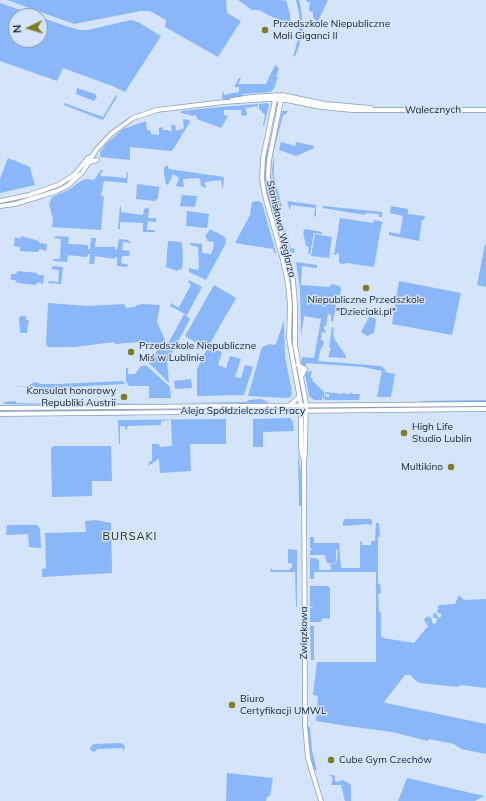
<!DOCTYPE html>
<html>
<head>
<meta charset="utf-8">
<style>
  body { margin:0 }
  #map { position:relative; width:486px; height:801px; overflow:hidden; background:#d4e4fb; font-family:Mulish,sans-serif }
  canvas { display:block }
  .north { position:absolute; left:8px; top:8px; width:40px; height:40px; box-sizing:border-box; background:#d4e4fb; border:1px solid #8996a7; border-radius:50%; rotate:266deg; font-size:11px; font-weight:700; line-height:16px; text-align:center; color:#19202a }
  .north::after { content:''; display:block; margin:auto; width:14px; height:18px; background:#807c23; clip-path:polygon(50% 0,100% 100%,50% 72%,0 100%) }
</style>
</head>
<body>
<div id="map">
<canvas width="486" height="801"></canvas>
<div class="north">N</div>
</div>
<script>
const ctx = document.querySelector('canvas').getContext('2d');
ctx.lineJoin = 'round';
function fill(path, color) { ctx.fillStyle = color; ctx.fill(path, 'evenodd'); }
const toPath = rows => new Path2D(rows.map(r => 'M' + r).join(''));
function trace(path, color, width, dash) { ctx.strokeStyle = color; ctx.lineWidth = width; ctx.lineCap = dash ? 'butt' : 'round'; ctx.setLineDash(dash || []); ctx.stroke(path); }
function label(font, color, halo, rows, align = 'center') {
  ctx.font = font + ' Mulish,sans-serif'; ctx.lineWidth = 3; ctx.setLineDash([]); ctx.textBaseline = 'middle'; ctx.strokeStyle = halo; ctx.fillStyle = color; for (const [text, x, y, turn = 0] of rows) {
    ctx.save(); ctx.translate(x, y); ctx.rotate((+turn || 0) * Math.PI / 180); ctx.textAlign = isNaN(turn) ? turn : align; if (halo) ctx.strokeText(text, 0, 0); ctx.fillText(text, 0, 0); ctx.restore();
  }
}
const green = toPath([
  [7,0,226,0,227,13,241,21,218,57,165,27,166,20,150,11,141,11,74,24],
  [238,0,282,0,283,1,286,0,290,14,291,27,259,10,252,10],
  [296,0,299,0,301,8,303,29,299,46,295,56,293,57,299,35,300,23,299,13],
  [306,0,328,0,317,23,313,17,313,12,309,11,310,2,307,2],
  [0,3,38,16,16,16,16,40,40,40,40,17,66,26,79,30,88,30,131,20,138,22,161,36,125,92,115,87,63,68,57,81,0,61],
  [275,65,279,68,276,77,278,77,274,88,271,92,243,94,243,96,225,100,222,98,223,91,225,95,227,95,227,94,239,92,239,87,234,87,239,78,241,78,238,84,266,84],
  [77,88,95,94,97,96,94,101,76,94],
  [116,95,117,97,103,120,64,105,64,103,103,117],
  [267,103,269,105,264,126,263,125,265,115,259,109,259,104],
  [258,104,258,109,257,106,246,108,245,106,247,115,242,116,241,110,224,110,224,115,228,116,221,128,197,119,196,115,192,116,190,115,181,113,181,111,208,108],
  [282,111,288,111,285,115,283,115,272,158,271,173,273,189,289,248,288,249,274,198,270,178,271,157],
  [183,119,189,120,190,122,172,151,130,147,130,160,100,157,100,152,107,143,123,129,146,121,147,130,150,130,151,134,159,135,159,128,162,127,163,130,168,130,169,131,172,131,171,125,175,125,176,131,184,128],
  [269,139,266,176,276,224,266,194,264,176,264,164],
  [281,142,295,146,296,142,314,146,314,148,296,156,279,150],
  [274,154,274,178,282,206,279,207,291,249,294,248,295,252,291,253,273,182,272,169],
  [8,158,30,167,35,185,0,193,0,179],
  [167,165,169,169,224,177,223,188,222,188,221,180,205,182,206,188,203,187,201,186,200,179,198,178,184,179,183,180,184,187,176,186,179,178,173,174,168,185,166,184,164,173,164,168],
  [101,170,103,170,100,175,104,177,105,176,126,178,127,172,128,172,127,183,104,181,101,196,104,196,101,230,52,227,53,218,49,205,52,197,68,190,81,181,86,179,94,180],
  [137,184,160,187,159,188,158,198,155,201,136,199],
  [182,195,197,196,195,207,180,206],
  [258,201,262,203,276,253,275,254,273,249,235,243,250,215,252,202],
  [287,201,316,205,316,216,314,217,315,208,291,205,290,211],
  [120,206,121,206,121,212,143,215,144,209,147,208,155,208,149,208,148,218,156,218,156,222,148,221,147,230,155,230,155,232,143,232,143,223,120,222,120,229,118,229],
  [323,206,382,212,382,217,379,217,379,214,366,213,365,215,323,208],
  [391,206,408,209,408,214,425,216,424,220,422,220,419,241,389,235,389,232,400,234,403,216,390,213],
  [187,211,209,214,207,228,186,226],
  [340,218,373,223,374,220,383,222,381,227,374,267,347,263,342,264,339,263,339,254,337,253,336,255,334,255],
  [210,229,225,237,226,243,206,280,189,272,189,268,198,270,199,267,198,247,190,245,190,243,202,244,202,253,211,254,213,249,214,242,207,241,207,239,205,237],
  [305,229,322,232,322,234,314,233,310,254,308,254,309,247,306,246,303,232],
  [315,234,332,237,329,258,311,256],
  [21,236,39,241,39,243,47,244,46,251,40,249,38,252,20,251,20,247,14,246,15,237,20,239],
  [56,236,69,237,68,244,87,245,88,246,88,249,90,249,91,238,96,238,95,247,115,247,115,250,117,250,119,239,128,240,131,243,123,242,122,250,130,251,129,256,122,256,121,263,129,265,126,267,117,266,117,257,115,257,115,259,95,256,94,264,89,264,90,254,88,254,87,257,86,257,68,255,67,262,54,261,52,259,60,259,61,239,54,238],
  [168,241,181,242,182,244,183,254,182,255,183,255,182,270,179,269,177,271,166,267],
  [485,244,486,245,486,287,477,285],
  [296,262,317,265,317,268,315,268,302,266,301,285,330,287,331,284,339,286,341,288,340,295,338,295,333,322,331,321,331,315,328,314,326,326,324,326,324,330,326,330,325,333,322,332,321,340,324,341,322,348,321,348,318,361,381,366,386,370,385,372,395,374,391,397,377,397,382,371,363,367,306,363,306,365,303,366,301,363,302,357,314,358,321,319,304,316,301,337,300,289],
  [53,266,63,267,61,284,48,283,49,281,58,282,59,270,51,269],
  [18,271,37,273,38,275,44,275,43,284,37,282,36,285,17,283,15,280,11,280,11,274,16,274],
  [189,280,202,287,187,315,170,306,171,303,177,307,179,307,191,285,188,282],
  [399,281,461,293,452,335,392,324],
  [214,285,236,298,208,347,222,352,218,365,226,368,230,356,241,359,235,377,241,378,245,365,253,367,244,395,197,396,197,369,207,349,185,336],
  [48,303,88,306,124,304,126,308,135,307,137,305,142,304,160,305,157,322,166,342,169,342,184,314,190,319,167,362,169,383,148,362,157,351,156,343,143,344,140,342,115,344,114,342,75,347,48,347,46,344],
  [21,316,26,316,26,320,29,320,27,333,21,333,20,332,19,318],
  [369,317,375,318,376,321,374,333,367,336,361,332],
  [284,320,285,357,292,392,291,397,287,398,248,396,262,347,270,344,273,345,276,344],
  [332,327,334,328,333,334,335,340,346,356,346,358,328,357,331,348,329,347],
  [143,365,147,366,170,387,171,398,149,398,149,386,129,386,126,381,126,368,128,368,128,374,135,374,141,366,142,367],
  [312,371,310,378,313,378,312,380,324,392,324,395,328,396,322,397,322,400,324,400,314,400,309,396,305,374,306,372],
  [191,379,192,388,175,389,174,381],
  [123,381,125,384,51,388,14,386,26,386,32,384,33,382,39,383,40,384,58,384],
  [344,391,345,394,349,394,351,392,353,394,360,394,359,400,325,400,325,399,323,399,323,397,329,397,329,394,325,394,325,392,343,394],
  [261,399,269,402,261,403,177,403,246,402,249,400],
  [486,400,486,402,420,402,420,401],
  [15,401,17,403,55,404,171,403,55,405,3,404,5,402],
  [170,408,119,410,4,412,48,410],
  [241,413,259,414,24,416,28,415],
  [290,418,293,422,294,431,263,432,263,447,253,447,253,419],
  [226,419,226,444,190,444,191,471,160,473,159,459,148,466,150,461,152,461,152,444,159,444,160,447,172,446,171,420,161,421,161,425,128,426,127,429,125,429,125,426,120,426,120,444,119,444,118,420],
  [55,446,111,446,112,481,92,481,92,496,52,497,51,450,52,447],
  [298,452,301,473,302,506,299,506],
  [345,519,370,519,372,520,372,524,370,526,369,524,343,526,343,521,370,521,344,521],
  [96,520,111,523,112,573,42,577,42,569,46,568,45,533,86,532,85,521],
  [376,523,379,523,380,536,378,538,378,584,380,583,381,593,378,594,379,612,381,613,381,635,383,638,414,643,428,626,424,620,425,618,429,616,432,619,432,623,435,624,437,620,436,618,433,618,433,613,437,614,438,618,441,617,441,614,438,613,437,611,439,608,437,607,439,605,455,604,459,595,464,600,486,599,486,688,461,685,458,687,421,683,416,681,410,675,405,675,384,702,386,703,486,724,486,754,461,749,454,744,429,739,428,741,392,732,347,726,316,721,318,696,313,695,317,662,376,662,376,572,314,572,314,579,310,579,310,558,315,558,319,560,319,570,331,570,331,567,329,565,334,564,337,561,338,549,336,550,336,561,333,564,327,563,325,555,310,555,310,551,312,550,311,548,310,548,310,537,314,537,314,543,339,543,341,568,360,568,360,542,362,541,362,545,371,545,371,541,375,541],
  [7,525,37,525,40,529,41,548,29,547,28,534,6,535],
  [288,549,297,550,297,607,296,607,295,572,271,572,270,570,271,568,272,570,290,570,290,568,292,568,292,563,288,563],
  [310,586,327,586,330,588,330,619,323,618,321,622,310,622,310,608,314,607,310,606],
  [310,626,314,626,314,660,311,660],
  [308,727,310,727,312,750,317,771,313,768,311,758,307,728],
  [121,743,125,746,124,751,122,748,97,749,96,751,93,752,90,749,91,746,94,744],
  [227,773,273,778,270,796,267,797,266,801,226,801],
  [328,774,335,776,335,781,337,782,342,780,345,781,351,785,351,801,345,801,341,785,331,785,333,778],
  [407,778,484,796,475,801,398,801]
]);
const secondary = toPath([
  [276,95,263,158,262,179,265,196,283,260,288,284,290,305,289,339,301,405,301,448,303,458],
  [282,95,269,160,268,176,270,192,286,250,293,280,295,304,295,345,306,403,305,452,304,463,305,725,308,758,321,801],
  [232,100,252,97,282,95,325,104,371,108],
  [90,162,97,160],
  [0,201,29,195,58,185,74,175,88,158,92,156],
  [0,206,15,204,38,197,57,191,67,186,82,173,89,162,96,150,111,134,133,118,157,110,224,102,269,99,286,100,321,107,352,110,486,110],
  [298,365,305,369,301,377],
  [290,405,299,397],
  [0,408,486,404],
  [0,414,486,409]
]);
const markers = [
  [265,30,4,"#807c23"],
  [366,288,4,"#807c23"],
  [131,352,4,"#807c23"],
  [124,397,4,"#807c23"],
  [404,433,4,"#807c23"],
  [451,467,4,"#807c23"],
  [232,705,4,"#807c23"],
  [331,760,4,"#807c23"]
];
const poiNames = [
  ["Przedszkole Niepubliczne",273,24],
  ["Mali Giganci II",273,36],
  ["Niepubliczne Przedszkole",366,300,"center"],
  ["\"Dzieciaki.pl\"",366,312,"center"],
  ["Przedszkole Niepubliczne",139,346],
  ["Miś w Lublinie",139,358],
  ["Konsulat honorowy",116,391,"right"],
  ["Republiki Austrii",116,403,"right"],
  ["High Life",412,427],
  ["Studio Lublin",412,439],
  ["Multikino",443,467,"right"],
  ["Biuro",240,699],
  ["Certyfikacji UMWL",240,711],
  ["Cube Gym Czechów",339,760]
];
const streetNames = [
  ["Walecznych",433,110,-1],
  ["Stanisława Węglarza",281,229,77],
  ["Aleja Spółdzielczości Pracy",243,411],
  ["Związkowa",304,633,-90]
];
const neighbourhoodNames = [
  ["BURSAKI",130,537]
];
fill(green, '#89b7f9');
trace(secondary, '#8c9fb9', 5.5);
trace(secondary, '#fff', 4);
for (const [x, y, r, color] of markers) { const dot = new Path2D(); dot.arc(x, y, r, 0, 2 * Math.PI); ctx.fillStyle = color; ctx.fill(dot); trace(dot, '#d4e4fb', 1.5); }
label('10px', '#19202a', '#d4e4fb', poiNames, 'left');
label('10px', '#19202a', '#d4e4fb', streetNames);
ctx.letterSpacing = '1px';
label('11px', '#2d2b00', '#d4e4fb', neighbourhoodNames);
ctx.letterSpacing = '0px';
</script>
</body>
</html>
